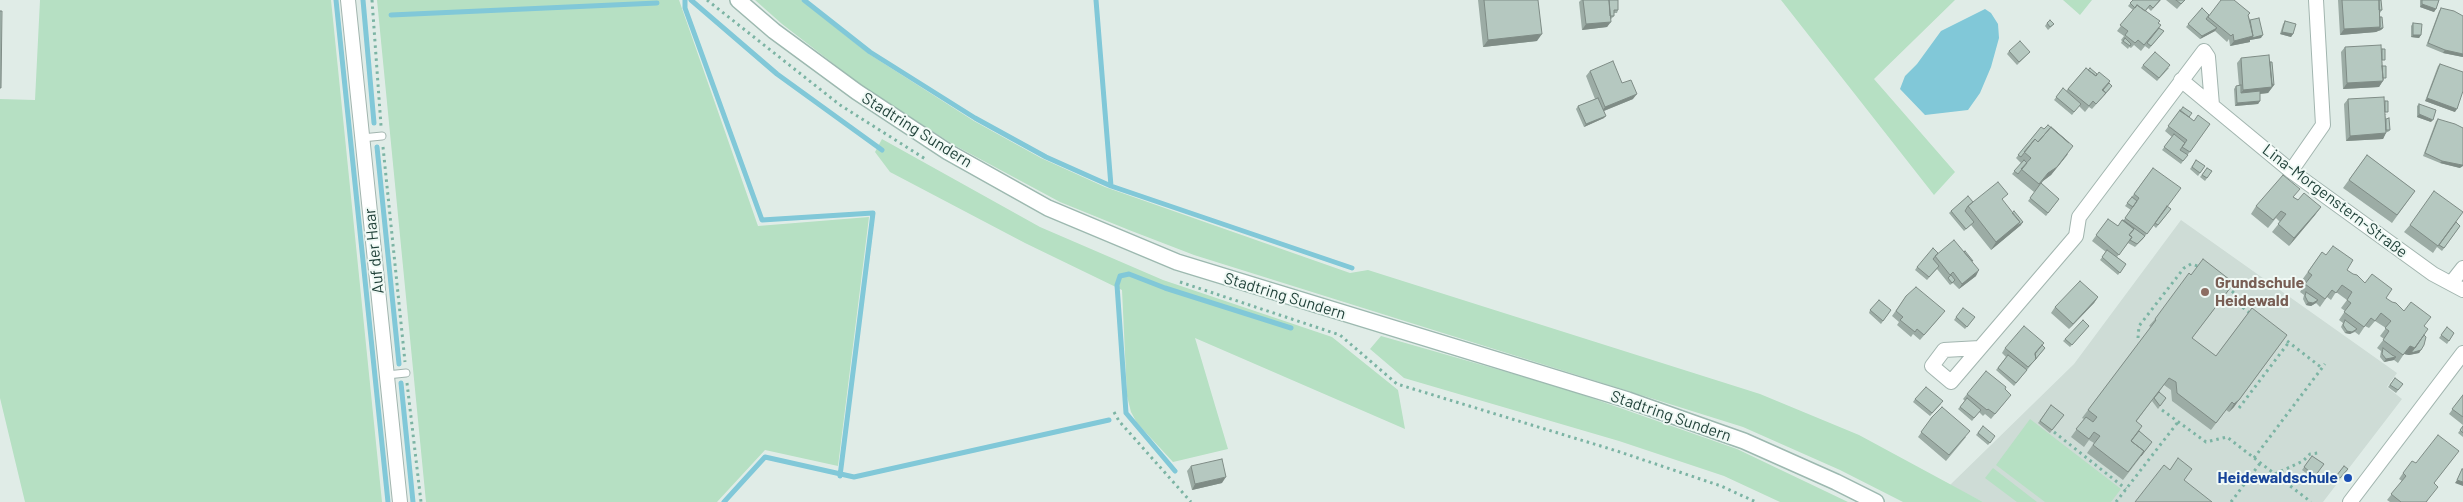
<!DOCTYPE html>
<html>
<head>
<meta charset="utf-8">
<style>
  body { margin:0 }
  canvas { display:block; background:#e0ece7 }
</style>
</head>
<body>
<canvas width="2463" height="502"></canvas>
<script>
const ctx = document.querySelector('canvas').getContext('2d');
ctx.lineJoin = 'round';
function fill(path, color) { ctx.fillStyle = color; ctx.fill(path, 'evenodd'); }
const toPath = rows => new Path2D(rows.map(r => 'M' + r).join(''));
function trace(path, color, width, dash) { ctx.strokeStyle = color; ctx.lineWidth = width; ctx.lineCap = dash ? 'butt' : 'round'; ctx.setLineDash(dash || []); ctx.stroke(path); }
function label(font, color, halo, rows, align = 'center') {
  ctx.font = font + ' Barlow,sans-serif'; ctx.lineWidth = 4; ctx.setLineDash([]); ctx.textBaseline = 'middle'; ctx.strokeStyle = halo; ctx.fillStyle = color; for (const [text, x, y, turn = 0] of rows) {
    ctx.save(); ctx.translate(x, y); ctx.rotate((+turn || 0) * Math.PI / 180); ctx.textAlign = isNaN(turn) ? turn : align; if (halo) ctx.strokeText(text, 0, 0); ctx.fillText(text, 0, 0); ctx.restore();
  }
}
const built = toPath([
  [2181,220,2397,373,2387,387,2402,399,2323,502,1983,502,1950,485,2074,364]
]);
const green = toPath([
  [40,0,331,0,382,502,25,502,0,398,0,99,35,100],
  [377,0,679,0,758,226,869,217,838,466,765,450,717,502,426,502],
  [755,0,801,0,869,54,974,121,1041,158,1105,187,1350,273,1368,270,1760,394,1859,435,1983,502,1903,502,1840,470,1743,427,1194,255,1129,230,1060,202,954,145,865,88,782,24],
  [1781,0,1955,0,1874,79,1955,172,1934,195],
  [2063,0,2092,0,2080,15],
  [882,139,1040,227,1163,280,1332,337,1398,390,1405,429,1195,338,1228,449,1173,462,1137,423,1131,412,1127,396,1122,290,1025,243,890,172,875,152],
  [1381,336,1566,389,1737,449,1848,502,1780,502,1724,476,1619,441,1404,378,1370,349],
  [2030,419,2121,489,2111,502,2045,502,1996,465],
  [1993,468,2037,502,2017,502,1985,478]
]);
const water = toPath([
  [1985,9,1991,13,1998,24,1999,38,1991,67,1980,93,1968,110,1925,115,1900,89,1905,76,1917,64,1941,31]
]);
const stream = toPath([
  [336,0,388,502],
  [363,0,374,123],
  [685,0,685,8,762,220,873,213,840,476],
  [691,0,777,74,882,150],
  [804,0,870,52,975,118,1046,157,1111,186,1352,268],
  [1096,0,1111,186],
  [391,15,657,3],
  [377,147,399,364],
  [401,383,413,502],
  [1175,471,1126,413,1117,285,1120,276,1129,274,1165,288,1291,328],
  [724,502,765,457,854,477,1109,420]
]);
const path = toPath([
  [372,0,381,126],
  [707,0,840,105,927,160],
  [383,147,405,362],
  [1180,282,1340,335,1397,384,1617,451,1721,486,1756,502],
  [2227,287,2234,293,2241,306,2251,314],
  [2282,337,2322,368],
  [2138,338,2139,326,2184,268,2191,264,2201,267],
  [407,383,421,502],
  [2239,408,2289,342],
  [2162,410,2206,442,2227,437,2311,502],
  [1114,412,1119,421,1191,502],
  [2054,432,2126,489],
  [2254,458,2325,364],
  [2275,474,2303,461,2310,454,2318,453],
  [2116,502,2178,422],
  [2231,502,2261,462]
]);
const lane = toPath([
  [362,138,382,136],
  [387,375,406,373]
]);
const street = toPath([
  [348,0,400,502],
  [2181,80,2291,171,2433,274,2463,290],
  [2291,171,2323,125,2316,0],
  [2452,282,2463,268],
  [1980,348,1944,350,1932,366,1951,382,2076,236,2079,217,2204,51,2208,57,2212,105],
  [2350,502,2463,353]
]);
const secondary = toPath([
  [738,0,774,31,857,92,948,152,1048,208,1177,262,1628,400,1744,441,1836,482,1876,502]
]);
const wall = toPath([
  [1478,0,1538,0,1537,41,1483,47],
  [1581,0,1618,0,1618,10,1617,13,1614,13,1614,16,1611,19,1607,27,1582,30,1579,2],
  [2133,0,2161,0,2151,11,2148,8,2146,11,2158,23,2159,28,2164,31,2149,49,2145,46,2141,51,2134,45,2131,48,2129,47,2128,49,2121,43,2122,41,2121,40,2124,36,2117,31,2133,10,2128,6],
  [2166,0,2185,0,2177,9],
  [2338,0,2381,0,2382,10,2380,13,2380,17,2383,28,2381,30,2378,31,2376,32,2340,35],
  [2420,0,2439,0,2436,9,2434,12,2420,7],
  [2202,8,2209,15,2248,15,2250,20,2261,38,2250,40,2250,42,2230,46,2229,39,2227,42,2215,31,2200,39,2186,27],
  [2441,8,2463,57,2443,53,2426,46,2439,11],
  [2285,21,2293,34,2291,37,2280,34,2283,24],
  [2047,23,2054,24,2048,30,2045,26],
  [2413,23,2421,35,2419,38,2411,37,2411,26],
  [2345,47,2383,63,2382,63,2384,80,2383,80,2379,87,2343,89,2341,52],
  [2009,51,2030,52,2017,65,2007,54],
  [2241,58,2270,63,2274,85,2268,93,2260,94,2260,101,2258,104,2235,106,2234,89,2236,86,2239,86,2237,63],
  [2440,64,2455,112,2425,101,2438,66],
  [2143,65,2169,68,2157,81,2141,68],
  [2086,68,2109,83,2110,89,2092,109,2089,107,2085,112,2079,106,2072,115,2054,100,2063,88,2066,91],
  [1590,71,1622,83,1633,99,1604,111,1604,118,1584,127,1576,109,1578,106,1595,99,1586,76],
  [2348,99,2387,115,2385,115,2386,119,2390,130,2388,132,2386,132,2383,139,2346,141,2344,104],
  [2419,104,2431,122,2417,117,2417,106],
  [2180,110,2194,121,2210,124,2181,164,2162,150,2172,137,2165,131],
  [2438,119,2460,168,2440,163,2423,156,2436,121],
  [2041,127,2068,154,2051,175,2043,181,2041,184,2059,199,2046,216,2028,201,2039,186,2034,192,2012,174,2021,163,2016,158],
  [2367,155,2415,191,2392,223,2343,188],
  [2196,160,2205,166,2198,176,2190,169],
  [2153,168,2167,206,2171,209,2156,228,2153,225,2154,224,2143,239,2135,247,2128,243,2117,257,2126,264,2118,275,2100,260,2106,252,2092,241,2108,219,2118,226,2123,221,2131,210,2125,206],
  [2207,168,2212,171,2205,181,2200,177],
  [2294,197,2298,200,2321,207,2315,215,2289,246,2272,232,2280,222,2276,218,2268,228,2251,214,2256,206],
  [2003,201,2021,225,1991,250,1971,225,1964,231,1949,213,1951,211,1973,202],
  [2410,225,2451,228,2460,226,2442,251,2437,247,2433,253,2404,232],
  [2322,252,2424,326,2424,345,2419,353,2409,355,2404,354,2398,363,2394,360,2384,362,2380,357,2381,351,2377,348,2384,339,2380,336,2386,328,2375,321,2369,328,2365,326,2359,335,2355,332,2350,334,2345,333,2341,327,2343,323,2339,320,2345,311,2341,308,2347,300,2336,292,2331,300,2327,297,2320,307,2316,303,2311,306,2306,305,2303,299,2304,295,2300,292,2306,283,2302,280],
  [1938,253,1972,262,1976,276,1959,289,1953,283,1950,285,1937,269,1927,280,1915,270,1917,267],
  [2191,275,2228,291,2192,338,2216,356,2252,308,2234,407,2229,412,2226,410,2211,430,2172,401,2171,390,2164,385,2159,392,2166,398,2158,409,2152,401,2153,399,2136,422,2139,431,2152,442,2123,480,2087,453,2094,443,2089,440,2084,447,2071,437,2084,419,2082,418,2088,410,2151,327,2149,326,2155,319],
  [1906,296,1941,316,1920,340,1913,334,1911,337,1897,325,1899,322,1892,316],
  [2098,297,2094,303,2069,329,2051,313,2055,307],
  [1870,310,1891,310,1881,324,1869,313],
  [1956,317,1975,317,1965,329,1954,320],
  [2089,326,2070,347,2063,341,2065,339],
  [2447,327,2454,333,2447,344,2439,338],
  [2042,345,2045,348,2014,386,1996,370,2006,357,2002,353,2005,348],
  [2395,378,2403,384,2396,393,2388,387],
  [2005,390,2007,400,1991,419,1985,414,1983,416,1979,412,1972,421,1958,409,1965,401,1963,399,1967,394],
  [2463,395,2463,425,2449,414],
  [1915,399,1941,404,1930,416,1913,402],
  [2051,405,2064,415,2050,433,2038,423],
  [1932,417,1966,437,1946,461,1918,437],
  [1983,426,1993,439,1988,445,1976,435],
  [2463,426,2463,437,2458,433],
  [2312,456,2324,464,2313,478,2302,470],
  [2455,456,2434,483,2427,502,2390,502,2387,500,2402,481,2399,479,2403,473,2416,463],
  [1191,466,1222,483,1192,490,1187,471],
  [2344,466,2348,469,2338,481,2335,478]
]);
const shadedWall = toPath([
  [2422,4,2436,9,2434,12,2420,7],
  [1611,22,1607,27,1582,30,1586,24],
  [2380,27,2383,28,2381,30,2378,31,2376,32,2340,35,2344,29],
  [2217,28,2215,31,2200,39,2202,36],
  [2282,32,2293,34,2291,37,2280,34],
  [1542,34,1537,41,1483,47,1488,40],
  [2263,35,2261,38,2250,40,2250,42,2230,46,2234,41,2253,36],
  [2413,35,2421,35,2419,38,2411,37],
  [2445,50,2463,54,2463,57,2443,53],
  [2383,81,2379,87,2343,89,2347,83],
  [2270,83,2274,85,2268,93,2239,96,2243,90],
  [1637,94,1633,99,1601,112,1605,107],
  [2427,98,2457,109,2455,112,2425,101],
  [2260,101,2258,104,2235,106,2237,103],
  [2419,114,2433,120,2431,122,2417,117],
  [1606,116,1604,118,1584,127,1586,124],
  [2386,133,2383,139,2346,141,2350,136],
  [2068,154,2051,175,2043,181,2034,192,2048,173],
  [2442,161,2463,165,2463,166,2460,168,2440,163],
  [2321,207,2315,215,2289,246,2294,238],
  [2020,222,2023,222,2021,225,1991,250,1996,242],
  [1979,270,1976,276,1959,289,1962,284],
  [2098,297,2094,303,2069,329,2073,324],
  [2318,300,2316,303,2311,306,2306,305,2308,302],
  [2357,329,2355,331,2350,334,2345,333,2347,331],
  [2287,335,2234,407,2229,412,2234,404],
  [2423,336,2421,350,2419,353,2409,355,2410,355,2409,355,2404,354,2410,346],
  [2396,357,2394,360,2384,362,2386,359],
  [1226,477,1222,483,1192,490,1195,484],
  [2457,480,2463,482,2463,486,2455,483]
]);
const building = toPath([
  [1484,0,1538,0,1542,34,1488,40,1484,0],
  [1583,0,1609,0,1611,22,1586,24,1583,0],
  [1609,0,1618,0,1618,10,1614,10,1614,16,1610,16,1609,0],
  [2133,0,2160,0,2153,8,2150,5,2145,11,2137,5,2135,8,2130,3,2133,0],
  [2176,0,2185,0,2181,4,2176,0],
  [2221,0,2234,0,2250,13,2248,15,2253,36,2234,41,2233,34,2231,36,2208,17,2221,0],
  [2342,0,2379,0,2380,27,2344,29,2342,0],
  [2379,0,2381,0,2382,10,2379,10,2379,0],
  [2422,0,2439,0,2436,9,2422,4,2422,0],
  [2137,5,2160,21,2158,23,2161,25,2144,45,2138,40,2135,43,2125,35,2128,31,2120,25,2137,5],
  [2202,8,2209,15,2206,19,2217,28,2202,36,2188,24,2202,8],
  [2441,8,2454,11,2463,16,2463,54,2445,50,2428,43,2441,8],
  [0,11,2,11,1,88,0,88,0,11],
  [2380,17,2382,17,2383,28,2379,28,2380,27,2380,17],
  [2259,18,2263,35,2252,38,2253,36,2250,20,2259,18],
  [2050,20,2054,24,2050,27,2047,23,2050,20],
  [2285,21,2296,24,2293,34,2282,32,2285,21],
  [2413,23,2422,24,2421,35,2413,35,2413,23],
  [2159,28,2164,31,2151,46,2147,43,2159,28],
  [2125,38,2131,44,2130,46,2123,41,2125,38],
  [2020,41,2030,52,2019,62,2009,51,2020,41],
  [2381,45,2383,81,2347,83,2345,47,2381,45],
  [2382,49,2385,49,2385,60,2382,60,2382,49],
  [2155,52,2170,65,2159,78,2143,65,2155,52],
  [2269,55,2272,87,2243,90,2241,58,2269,55],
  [1613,61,1622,83,1631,80,1637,94,1605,107,1590,71,1613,61],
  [2270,62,2272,62,2274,85,2272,84,2270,62],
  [2440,64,2463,72,2463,91,2457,109,2427,98,2440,64],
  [2382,66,2386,66,2386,78,2383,78,2382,66],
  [2086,68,2096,76,2099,72,2110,81,2102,90,2106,93,2096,104,2093,101,2089,106,2068,89,2086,68],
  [2090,68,2097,74,2096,76,2088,70,2090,68],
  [2109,83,2112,86,2104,95,2106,93,2103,90,2109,83],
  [2241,85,2241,93,2260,91,2260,101,2237,103,2236,86,2241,85],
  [2063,88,2081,104,2074,112,2056,97,2063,88],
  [2384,97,2386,133,2350,136,2348,99,2384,97],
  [1598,98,1606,116,1586,124,1578,106,1598,98],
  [2385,101,2388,101,2388,112,2385,112,2385,101],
  [2419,104,2436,110,2433,120,2419,114,2419,104],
  [2183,107,2192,113,2189,117,2180,111,2183,107],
  [2180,110,2194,121,2198,115,2210,124,2190,152,2182,147,2187,140,2168,126,2180,110],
  [2389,118,2390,130,2386,130,2386,119,2389,118],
  [2438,119,2455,124,2463,128,2463,165,2462,165,2442,161,2425,153,2438,119],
  [2048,125,2069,143,2051,127,2038,142,2035,139,2021,157,2018,155,2041,127,2044,129,2048,125],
  [2051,127,2073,146,2057,167,2048,173,2039,184,2021,169,2031,158,2024,152,2035,139,2038,142,2051,127],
  [2174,134,2185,143,2180,150,2188,155,2183,161,2164,147,2174,134],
  [2367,155,2415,191,2397,215,2349,180,2367,155],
  [2024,160,2027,163,2018,174,2014,171,2024,160],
  [2196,160,2205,166,2200,173,2192,167,2196,160],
  [2153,168,2181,188,2147,234,2125,218,2139,198,2134,194,2153,168],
  [2207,168,2212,171,2207,178,2202,175,2207,168],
  [2283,175,2300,189,2293,197,2298,200,2304,193,2321,207,2294,238,2278,224,2286,214,2281,211,2273,220,2256,206,2283,175],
  [1998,182,2008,194,2002,199,2020,222,1996,242,1968,206,1998,182],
  [2041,183,2059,199,2048,213,2030,198,2041,183],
  [2434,191,2463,212,2438,246,2410,225,2434,191],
  [1968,196,1973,202,1968,206,1965,211,1974,222,1966,229,1951,211,1968,196],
  [2132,197,2137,201,2133,207,2127,203,2132,197],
  [2167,206,2171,209,2158,225,2155,223,2167,206],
  [2014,211,2023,222,2016,227,2020,222,2012,213,2014,211],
  [2108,219,2118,226,2122,220,2134,229,2129,235,2132,237,2119,255,2096,235,2108,219],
  [2123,220,2145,236,2137,244,2130,240,2132,237,2129,235,2134,229,2123,220],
  [2456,222,2460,226,2444,248,2439,245,2456,222],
  [1954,240,1979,270,1962,284,1953,272,1950,275,1935,256,1954,240],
  [2333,246,2353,260,2347,270,2353,274,2357,275,2365,283,2372,274,2392,289,2386,298,2392,302,2396,303,2404,311,2411,302,2431,317,2424,326,2428,329,2415,348,2410,346,2403,355,2383,340,2389,331,2385,328,2391,321,2381,313,2375,321,2371,318,2364,327,2344,312,2351,303,2347,300,2352,292,2342,285,2336,293,2332,290,2325,299,2305,284,2312,275,2308,272,2322,252,2326,255,2333,246],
  [1933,248,1938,253,1933,259,1939,266,1929,277,1917,267,1933,248],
  [2107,250,2126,264,2120,273,2102,257,2107,250],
  [1965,251,1973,261,1972,261,1964,252,1965,251],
  [2203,259,2234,283,2192,338,2216,356,2252,308,2287,335,2239,400,2234,404,2232,402,2216,423,2177,393,2176,382,2169,378,2136,421,2142,426,2131,441,2144,451,2128,472,2093,445,2100,436,2094,432,2089,439,2076,429,2086,417,2093,422,2097,417,2088,410,2156,320,2155,319,2189,273,2191,275,2203,259],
  [1951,275,1955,280,1952,283,1948,278,1951,275],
  [2080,281,2098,297,2073,324,2055,307,2080,281],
  [1916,287,1945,311,1924,335,1917,329,1915,332,1900,320,1903,317,1896,311,1906,296,1916,287],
  [2306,292,2318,300,2313,303,2308,302,2305,296,2306,292],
  [1879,300,1891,310,1883,321,1870,310,1879,300],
  [1963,308,1975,317,1967,327,1956,317,1963,308],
  [2083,320,2089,326,2072,345,2065,339,2083,320],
  [2345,320,2357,329,2352,332,2347,331,2343,325,2345,320],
  [2024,326,2044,343,2035,353,2036,359,2028,367,2005,348,2024,326],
  [2447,327,2454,333,2449,341,2441,335,2447,327],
  [2424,335,2426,337,2424,345,2421,350,2411,353,2424,335],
  [2042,345,2045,348,2034,361,2036,359,2035,354,2042,345],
  [2383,348,2392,355,2396,357,2386,359,2382,354,2383,348],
  [2008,355,2027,370,2016,383,1998,368,2008,355],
  [1986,371,2006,387,2005,389,2011,395,1995,414,1988,409,1987,410,1967,394,1986,371],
  [2395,378,2403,384,2398,390,2390,385,2395,378],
  [1926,387,1943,401,1932,413,1915,399,1926,387],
  [2159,392,2166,398,2160,406,2154,398,2159,392],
  [2463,395,2463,417,2452,409,2463,395],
  [1967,398,1981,410,1974,418,1960,407,1967,398],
  [2051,405,2064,415,2052,430,2040,421,2051,405],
  [1942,407,1970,431,1949,455,1921,432,1932,417,1942,407],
  [1983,426,1995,436,1990,443,1978,433,1983,426],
  [2463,426,2463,433,2460,430,2463,426],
  [2139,431,2152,442,2141,456,2144,451,2131,441,2139,431],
  [2438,435,2459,451,2434,483,2438,487,2426,502,2401,502,2391,494,2406,476,2403,473,2412,461,2416,463,2438,435],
  [2312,456,2324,464,2315,476,2304,467,2312,456],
  [2178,458,2192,469,2184,480,2212,502,2135,502,2164,465,2170,470,2178,458],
  [1222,459,1226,477,1195,484,1191,466,1222,459],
  [2344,466,2348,469,2340,478,2337,475,2344,466],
  [2462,469,2463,469,2463,482,2457,480,2462,469]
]);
const markers = [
  [2205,292,5,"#8d6e63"],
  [2348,478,5,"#1a4fb4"]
];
const streetNames = [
  ["Stadtring Sundern",917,130,32],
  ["Lina-Morgenstern-Straße",2335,201,37],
  ["Auf der Haar",374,251,-96],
  ["Stadtring Sundern",1285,296,17],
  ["Stadtring Sundern",1671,416,19]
];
const educationNames = [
  ["Grundschule",2215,283],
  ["Heidewald",2215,301]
];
const transitNames = [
  ["Heidewaldschule",2338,478]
];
fill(built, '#cedcd6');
fill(green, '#b6e0c3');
fill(water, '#81c8d8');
trace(stream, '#81c8d8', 5);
trace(lane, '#a2b5af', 9);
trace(street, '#a2b5af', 16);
trace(secondary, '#9db9b0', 18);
trace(path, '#7cb4a4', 3, [2.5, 4]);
trace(lane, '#fff', 7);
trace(street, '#fff', 14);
trace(secondary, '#fff', 15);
fill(wall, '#9caca5');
fill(shadedWall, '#7f8c86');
fill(building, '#b5c8c0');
trace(building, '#7f8c86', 1);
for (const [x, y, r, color] of markers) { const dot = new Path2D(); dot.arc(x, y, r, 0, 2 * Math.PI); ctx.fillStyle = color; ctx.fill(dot); trace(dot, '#f0f9f5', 2); }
label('16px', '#1e3f37', '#f0f9f5', streetNames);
label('bold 16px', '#785e54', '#f0f9f5', educationNames, 'left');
label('bold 16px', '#164399', '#f0f9f5', transitNames, 'right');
</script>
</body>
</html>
